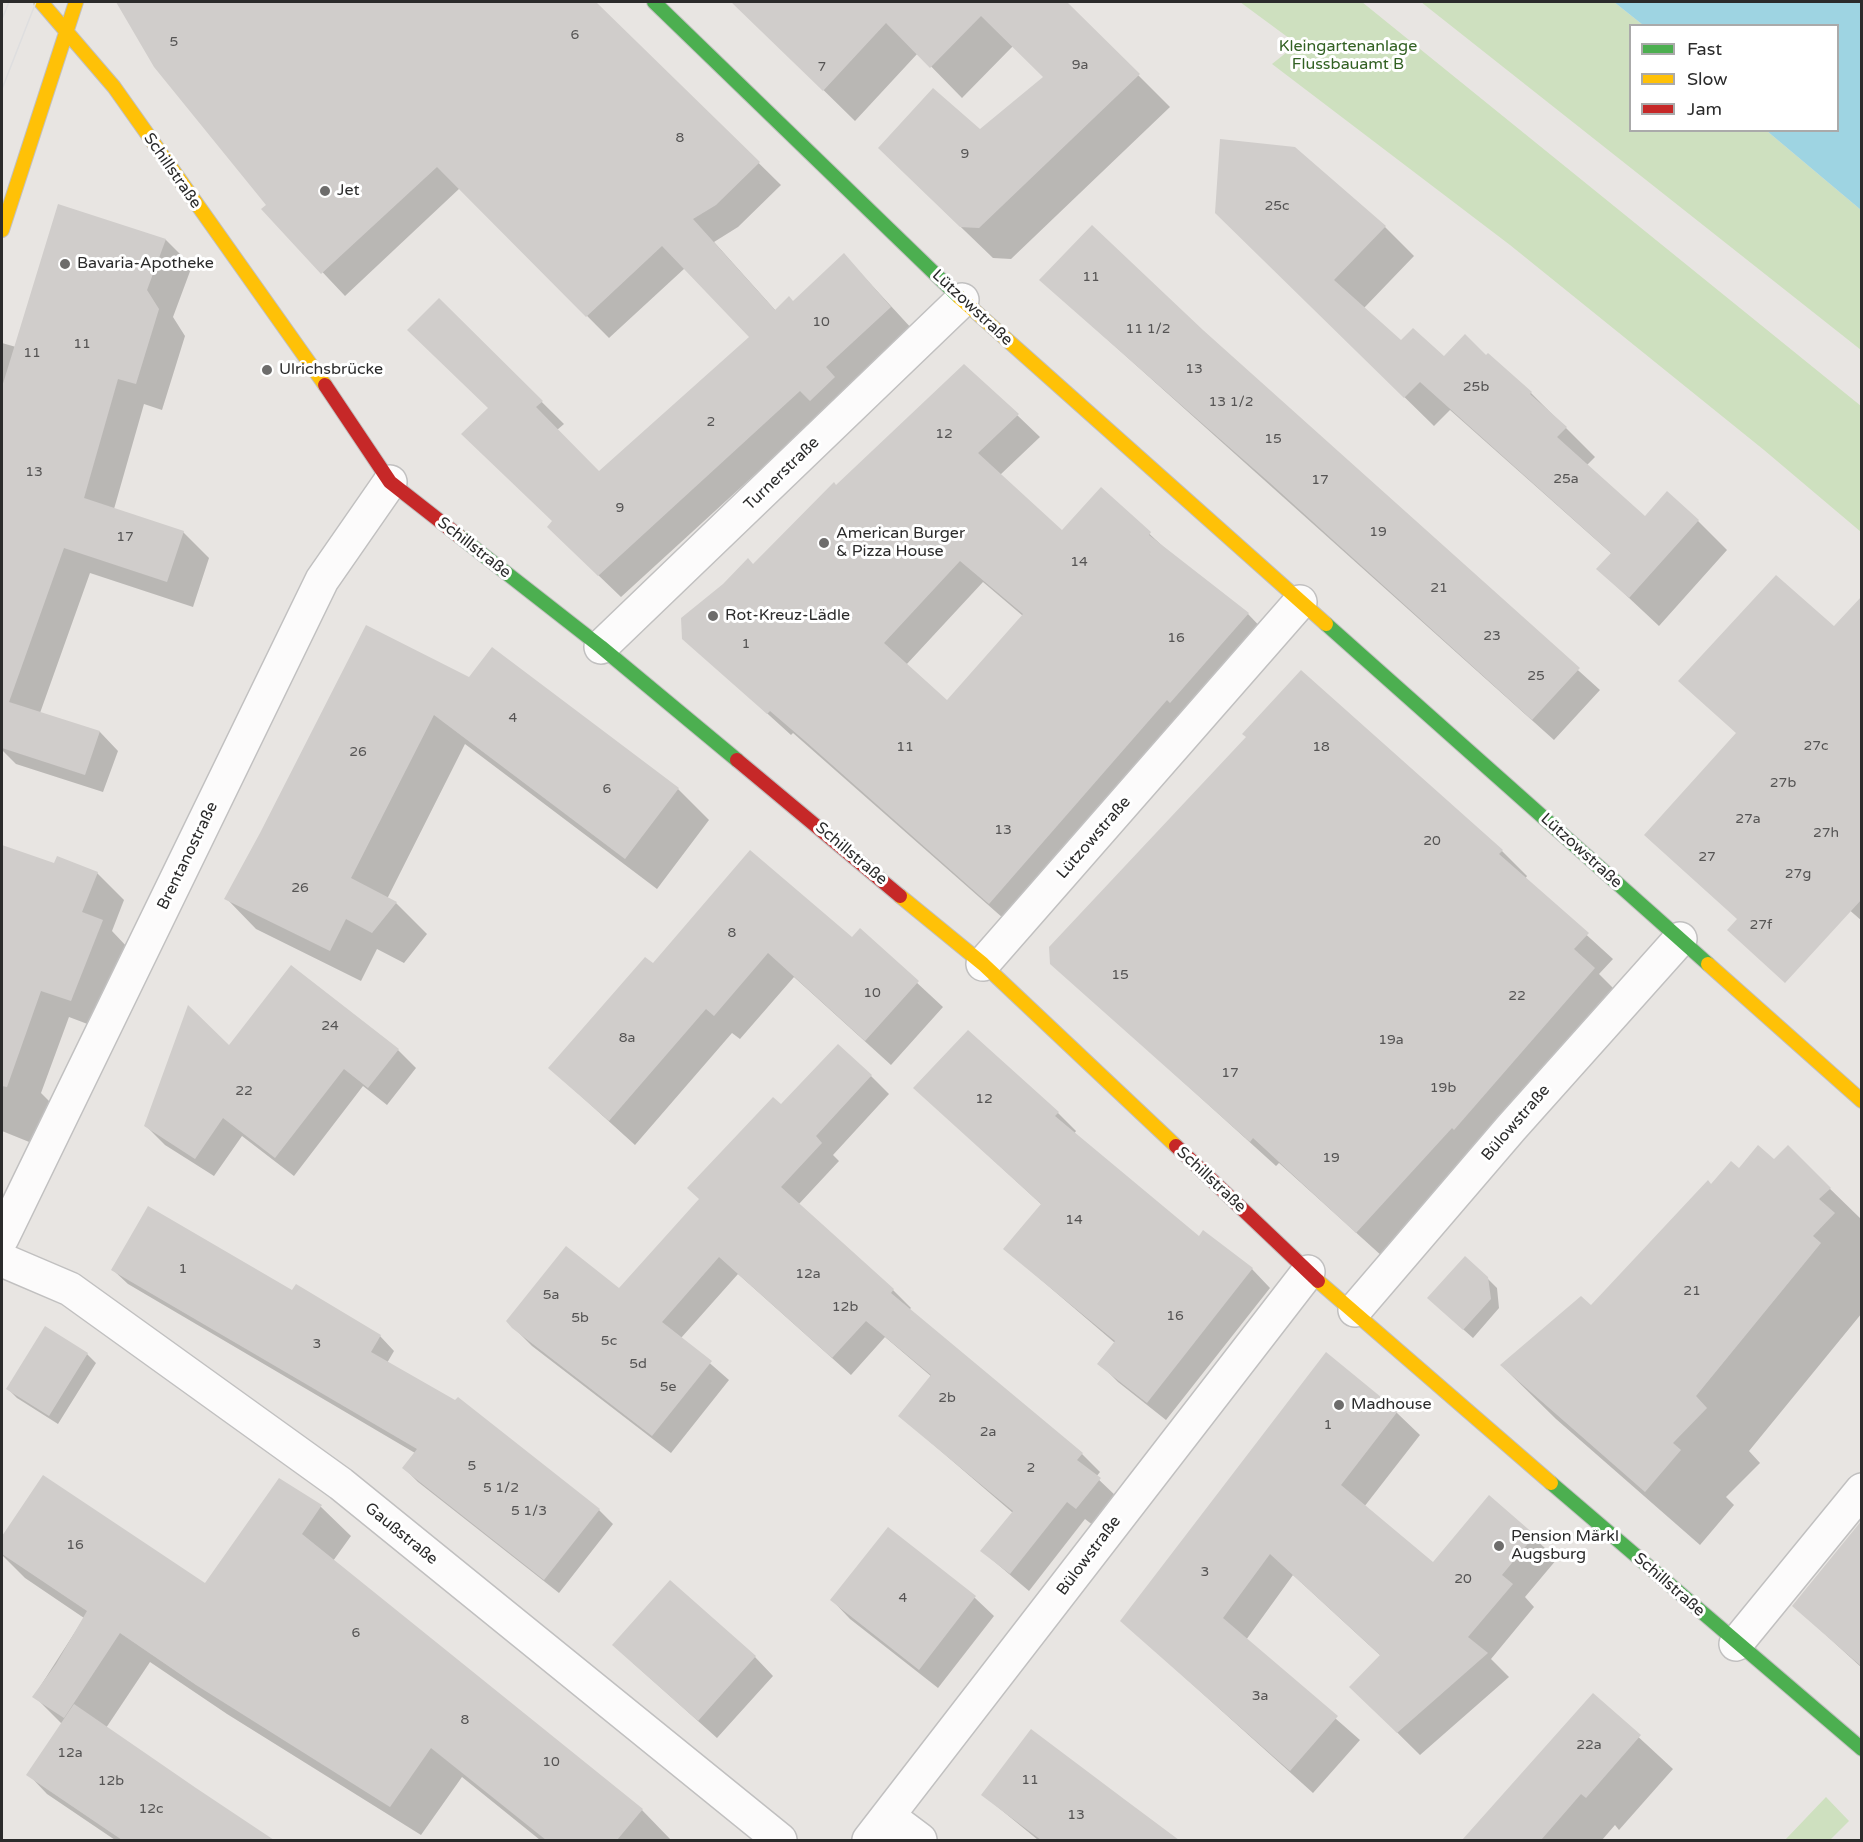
<!DOCTYPE html>
<html>
<head>
<meta charset="utf-8">
<style>
  body { margin:0 }
  #map { position:relative; width:1863px; height:1842px; overflow:hidden; background:#e8e5e2; font-family:"Varela Round",sans-serif }
  canvas { display:block }
  .frame { position:absolute; inset:0; border:3px solid #2b2b2b; pointer-events:none }
  .legend { position:absolute; left:1629px; top:24px; width:210px; height:108px; box-sizing:border-box; background:#fff; border:2px solid #aaa; margin:0; padding:8px 10px; list-style:none; font-size:18px; color:#2b2b2b }
  .legend li { display:flex; align-items:center; gap:12px; height:30px }
  .legend b { width:30px; border:2px solid #aaa }
</style>
</head>
<body>
<div id="map">
<canvas width="1863" height="1842"></canvas>
<div class="frame"></div>
<ul class="legend">
<li><b style="height:8px;background:#4caf50"></b>Fast</li>
<li><b style="height:8px;background:#ffc107"></b>Slow</li>
<li><b style="height:8px;background:#c62828"></b>Jam</li>
</ul>
</div>
<script>
const ctx = document.querySelector('canvas').getContext('2d');
ctx.lineJoin = 'round';
function fill(path, color) { ctx.fillStyle = color; ctx.fill(path, 'evenodd'); }
const toPath = rows => new Path2D(rows.map(r => 'M' + r).join(''));
function trace(path, color, width, dash) { ctx.strokeStyle = color; ctx.lineWidth = width; ctx.lineCap = dash ? 'butt' : 'round'; ctx.setLineDash(dash || []); ctx.stroke(path); }
function label(font, color, halo, rows, align = 'center') {
  ctx.font = font + ' "Varela Round",sans-serif'; ctx.lineWidth = 6; ctx.setLineDash([]); ctx.textBaseline = 'middle'; ctx.strokeStyle = halo; ctx.fillStyle = color; for (const [text, x, y, turn = 0] of rows) {
    ctx.save(); ctx.translate(x, y); ctx.rotate((+turn || 0) * Math.PI / 180); ctx.textAlign = isNaN(turn) ? turn : align; if (halo) ctx.strokeText(text, 0, 0); ctx.fillText(text, 0, 0); ctx.restore();
  }
}
const green = toPath([
  [1240,2,1362,2,1861,406,1861,532,1764,450,1510,245,1272,64,1297,44],
  [1421,2,1614,2,1643,25,1630,26,1630,130,1767,131,1861,210,1861,350],
  [1826,1797,1849,1821,1830,1840,1785,1840]
]);
const water = toPath([
  [1614,2,1861,2,1861,210,1767,131,1838,130,1838,26,1643,25]
]);
const shadow = toPath([
  [129,2,337,2,383,45,426,2,595,2,781,185,738,227,714,242,776,311,794,303,844,255,913,330,621,597,571,549,554,522,489,409,439,300,564,424,557,430,600,473,751,337,685,268,609,338,460,188,345,296,263,209,268,205,125,14],
  [750,2,1057,2,1064,8,1068,5,1170,107,1011,259,993,258,911,179,980,131,1045,77,1013,46,962,98,918,53,855,121,750,18],
  [59,206,166,240,192,266,173,317,185,336,162,410,144,404,114,509,183,532,209,558,193,607,90,573,40,713,100,732,118,751,103,792,16,764,2,750,2,406,5,394,2,392,2,343,16,347],
  [1385,227,1414,256,1364,308,1401,342,1444,358,1487,357,1531,393,1595,457,1586,466,1645,518,1698,521,1727,550,1659,626,1598,569,1612,554,1450,410,1434,426,1246,242],
  [1041,280,1202,331,1600,690,1554,740],
  [1017,415,1040,437,1000,475,1062,532,1101,489,1170,553,1248,614,1270,637,1012,926,793,733,791,735,684,638,753,565,836,487],
  [983,582,1023,616,947,703,906,665],
  [1862,627,1862,921,1716,794,1835,628],
  [492,649,678,789,709,820,657,889,465,744,387,899,396,903,427,934,404,963,377,949,361,981,256,929,226,898,470,679],
  [2,846,55,865,97,873,124,900,112,931,129,949,98,1028,69,1017,41,1093,62,1114,49,1150,2,1131],
  [1502,851,1527,876,1525,879,1613,959,1599,974,1619,994,1383,1257,1279,1163,1276,1166,1052,963],
  [860,930,943,1007,891,1065,794,977,740,1039,732,1033,635,1145,550,1068,653,966,853,939],
  [230,1047,398,1050,416,1068,387,1105,363,1086,294,1176,242,1136,214,1176,165,1145,146,1126],
  [871,1076,889,1094,833,1155,839,1161,798,1205,893,1290,911,1308,909,1310,1082,1454,1100,1472,1096,1477,1117,1497,1094,1526,1085,1519,1029,1591,982,1551,1013,1513,900,1416,932,1377,885,1337,851,1375,738,1274,681,1338,729,1380,671,1453,532,1346,513,1327,619,1290,782,1107],
  [915,1088,1058,1113,1076,1131,1074,1134,1199,1238,1252,1269,1270,1288,1166,1420,1118,1382,1099,1363,1115,1343,1005,1249,1042,1205],
  [1788,1148,1862,1220,1862,1313,1749,1451,1760,1463,1726,1497,1734,1505,1700,1545,1556,1419,1502,1366,1591,1307,1711,1186,1739,1170,1774,1161],
  [113,1270,293,1292,380,1336,394,1351,387,1363,599,1510,613,1524,559,1593,418,1482,404,1468,415,1453,128,1284],
  [1487,1278,1497,1288,1499,1308,1473,1338,1438,1307],
  [87,1354,96,1363,58,1424,17,1398,8,1389],
  [1326,1354,1397,1413,1420,1435,1364,1507,1433,1564,1489,1497,1557,1559,1525,1597,1534,1607,1491,1659,1509,1677,1420,1755,1351,1687,1381,1656,1293,1575,1246,1640,1360,1740,1313,1793,1122,1621],
  [43,1477,205,1585,280,1480,321,1507,351,1536,333,1561,642,1810,671,1840,540,1840,462,1777,421,1835,227,1714,150,1662,106,1728,270,1840,115,1840,47,1794,28,1774,62,1724,34,1696,84,1618,25,1578,2,1555,2,1539],
  [1862,1523,1862,1668,1794,1606],
  [888,1529,975,1598,994,1616,938,1688,850,1619,832,1600],
  [755,1657,773,1676,717,1738,633,1663],
  [1593,1695,1673,1769,1619,1830,1615,1825,1602,1840,1476,1840,1470,1834],
  [983,1795,1169,1835,1175,1840,1038,1840]
]);
const building = toPath([
  [116,2,596,2,760,162,716,205,693,219,775,310,789,296,793,301,844,253,891,307,826,367,835,377,810,401,800,391,598,576,547,527,552,521,461,434,488,408,407,330,439,298,543,401,536,407,599,471,749,337,662,246,586,317,437,167,321,274,261,209,266,205,154,67],
  [731,2,1067,2,1140,74,979,228,960,227,878,148,933,88,980,129,1043,77,981,16,930,68,886,23,823,91],
  [1220,139,1295,147,1386,226,1334,280,1401,340,1413,328,1444,356,1465,334,1486,355,1488,353,1532,392,1530,394,1567,427,1557,437,1645,516,1667,491,1699,520,1629,598,1596,569,1611,553,1420,382,1404,398,1215,213],
  [58,204,166,239,147,290,159,309,136,384,118,379,84,498,184,531,167,582,64,548,9,702,100,731,85,775,2,748,2,387],
  [1092,225,1203,330,1580,668,1532,720,1270,483,1039,280],
  [964,364,1019,414,978,453,1062,530,1101,487,1151,532,1149,535,1249,613,1170,703,1167,700,989,904,805,741,770,711,767,714,682,639,681,618,723,584,748,558,753,564,834,482,836,485],
  [960,561,1023,614,947,700,884,643],
  [1776,575,1834,626,1862,596,1862,899,1785,983,1727,930,1737,919,1644,835,1736,733,1678,681],
  [366,625,469,677,492,647,679,788,625,859,434,715,351,878,397,902,372,933,346,919,330,951,224,899,260,833],
  [1301,670,1503,850,1499,854,1589,933,1574,949,1595,968,1454,1130,1452,1128,1356,1233,1253,1138,1250,1142,1050,964,1049,947,1246,737,1242,734],
  [2,845,54,863,57,856,98,872,82,912,103,920,71,1001,41,991,7,1087,2,1086],
  [750,850,852,937,860,928,919,981,865,1041,768,953,714,1016,706,1009,609,1121,548,1068,645,957,653,963],
  [291,965,399,1049,368,1088,344,1069,275,1158,223,1118,195,1159,144,1126,188,1005,229,1045],
  [968,1030,1059,1112,1055,1116,1199,1236,1203,1230,1253,1268,1147,1403,1097,1364,1115,1341,1003,1249,1041,1204,913,1088],
  [838,1044,872,1075,816,1136,822,1143,781,1187,894,1289,891,1293,1083,1453,1077,1460,1101,1478,1076,1509,1067,1502,1010,1574,980,1551,1013,1511,898,1416,931,1375,866,1321,832,1358,719,1257,662,1322,712,1361,652,1436,512,1328,506,1321,566,1246,619,1288,699,1199,687,1188,773,1097,781,1104],
  [1758,1145,1774,1159,1788,1145,1831,1188,1819,1199,1835,1213,1813,1236,1821,1243,1696,1396,1707,1408,1673,1443,1681,1450,1645,1492,1500,1365,1581,1296,1591,1305,1708,1180,1711,1184,1731,1161,1739,1168],
  [148,1206,292,1290,296,1284,381,1335,371,1352,455,1400,458,1397,600,1509,544,1580,402,1468,417,1449,111,1270],
  [1465,1256,1488,1277,1491,1299,1463,1330,1427,1298],
  [45,1326,88,1353,49,1416,6,1389],
  [1326,1352,1398,1411,1341,1485,1433,1562,1489,1495,1535,1535,1502,1575,1513,1584,1468,1637,1488,1653,1397,1733,1349,1687,1380,1655,1270,1554,1223,1618,1338,1716,1290,1771,1120,1621],
  [43,1475,205,1583,279,1478,322,1505,302,1534,643,1809,617,1840,546,1840,431,1748,390,1807,196,1685,120,1633,64,1718,32,1697,56,1664,87,1611,2,1554,2,1536],
  [1862,1520,1862,1667,1792,1606],
  [888,1527,976,1596,919,1670,830,1600],
  [670,1580,756,1656,698,1721,612,1645],
  [1593,1693,1641,1735,1586,1798,1581,1794,1541,1840,1462,1840],
  [74,1704,196,1788,274,1840,122,1840,26,1775],
  [1031,1729,1124,1799,1179,1840,1041,1840,981,1795]
]);
const street = toPath([
  [601,647,962,300],
  [983,964,1300,602],
  [2,1238,322,580,390,482],
  [2,1260,70,1289,341,1484,780,1840],
  [1355,1310,1511,1128,1680,939],
  [1736,1644,1862,1490],
  [888,1816,920,1840],
  [869,1840,1308,1272]
]);
const fast = toPath([
  [654,2,959,297],
  [459,536,601,647,737,760],
  [1326,624,1708,964],
  [1551,1483,1862,1749]
]);
const slow = toPath([
  [41,2,114,87,325,385],
  [2,230,76,2],
  [959,297,1326,624],
  [900,896,983,964,1176,1146],
  [1708,964,1862,1101],
  [1318,1281,1551,1483]
]);
const jam = toPath([
  [325,385,390,482,459,536],
  [737,760,900,896],
  [1176,1146,1318,1281]
]);
const tram = toPath([
  [2,19,9,2],
  [2,89,36,2]
]);
const markers = [
  [325,191,6,"#6d6c6b"],
  [65,264,6,"#6d6c6b"],
  [267,370,6,"#6d6c6b"],
  [824,543,6,"#6d6c6b"],
  [713,616,6,"#6d6c6b"],
  [1339,1405,6,"#6d6c6b"],
  [1499,1546,6,"#6d6c6b"]
];
const numberNames = [
  ["6",575,35],
  ["5",174,42],
  ["9a",1080,65],
  ["7",822,67],
  ["8",680,138],
  ["9",965,154],
  ["25c",1277,206],
  ["11",1091,277],
  ["10",821,322],
  ["11 1/2",1148,329],
  ["11",82,344],
  ["11",32,353],
  ["13",1194,369],
  ["25b",1476,387],
  ["13 1/2",1231,402],
  ["2",711,422],
  ["12",944,434],
  ["15",1273,439],
  ["13",34,472],
  ["25a",1566,479],
  ["17",1320,480],
  ["9",620,508],
  ["19",1378,532],
  ["17",125,537],
  ["14",1079,562],
  ["21",1439,588],
  ["23",1492,636],
  ["16",1176,638],
  ["1",746,644],
  ["25",1536,676],
  ["4",513,718],
  ["27c",1816,746],
  ["11",905,747],
  ["18",1321,747],
  ["26",358,752],
  ["27b",1783,783],
  ["6",607,789],
  ["27a",1748,819],
  ["13",1003,830],
  ["27h",1826,833],
  ["20",1432,841],
  ["27",1707,857],
  ["27g",1798,874],
  ["26",300,888],
  ["27f",1761,925],
  ["8",732,933],
  ["15",1120,975],
  ["10",872,993],
  ["22",1517,996],
  ["24",330,1026],
  ["8a",627,1038],
  ["19a",1391,1040],
  ["17",1230,1073],
  ["19b",1443,1088],
  ["22",244,1091],
  ["12",984,1099],
  ["19",1331,1158],
  ["14",1074,1220],
  ["1",183,1269],
  ["12a",808,1274],
  ["21",1692,1291],
  ["5a",551,1295],
  ["12b",845,1307],
  ["16",1175,1316],
  ["5b",580,1318],
  ["5c",609,1341],
  ["3",317,1344],
  ["5d",638,1364],
  ["5e",668,1387],
  ["2b",947,1398],
  ["1",1328,1425],
  ["2a",988,1432],
  ["5",472,1466],
  ["2",1031,1468],
  ["5 1/2",501,1488],
  ["5 1/3",529,1511],
  ["16",75,1545],
  ["3",1205,1572],
  ["20",1463,1579],
  ["4",903,1598],
  ["6",356,1633],
  ["3a",1260,1696],
  ["8",465,1720],
  ["22a",1589,1745],
  ["12a",70,1753],
  ["10",551,1762],
  ["11",1030,1780],
  ["12b",111,1781],
  ["12c",151,1809],
  ["13",1076,1815]
];
const parkNames = [
  ["Kleingartenanlage",1348,47],
  ["Flussbauamt B",1348,65]
];
const streetNames = [
  ["Schillstraße",172,171,55],
  ["Lützowstraße",972,308,43],
  ["Turnerstraße",782,474,-44],
  ["Schillstraße",474,548,38],
  ["Lützowstraße",1094,838,-49],
  ["Lützowstraße",1581,851,42],
  ["Schillstraße",851,854,40],
  ["Brentanostraße",188,856,-64],
  ["Bülowstraße",1516,1123,-49],
  ["Schillstraße",1211,1180,43],
  ["Gaußstraße",401,1534,39],
  ["Bülowstraße",1089,1556,-53],
  ["Schillstraße",1669,1585,41]
];
const poiNames = [
  ["Jet",337,191],
  ["Bavaria-Apotheke",77,264],
  ["Ulrichsbrücke",279,370],
  ["American Burger",836,534],
  ["& Pizza House",836,552],
  ["Rot-Kreuz-Lädle",725,616],
  ["Madhouse",1351,1405],
  ["Pension Märkl",1511,1537],
  ["Augsburg",1511,1555]
];
fill(green, '#cee0bf');
fill(water, '#9ed4e2');
fill(shadow, '#0003');
fill(building, '#d0cdcb');
trace(street, '#c1c0c0', 36);
trace(fast, '#c1c0c0', 16);
trace(slow, '#c1c0c0', 16);
trace(jam, '#c1c0c0', 16);
trace(street, '#fcfbfb', 33);
trace(fast, '#4caf50', 14);
trace(slow, '#ffc107', 14);
trace(jam, '#c62828', 14);
trace(tram, '#dededf', 1.5);
for (const [x, y, r, color] of markers) { const dot = new Path2D(); dot.arc(x, y, r, 0, 2 * Math.PI); ctx.fillStyle = color; ctx.fill(dot); trace(dot, '#fff', 2); }
label('14px', '#555454', null, numberNames);
label('16px', '#326123', '#fff', parkNames);
label('16px', '#2b2b2b', '#fff', streetNames);
label('16px', '#2b2b2b', '#fff', poiNames, 'left');
</script>
</body>
</html>
